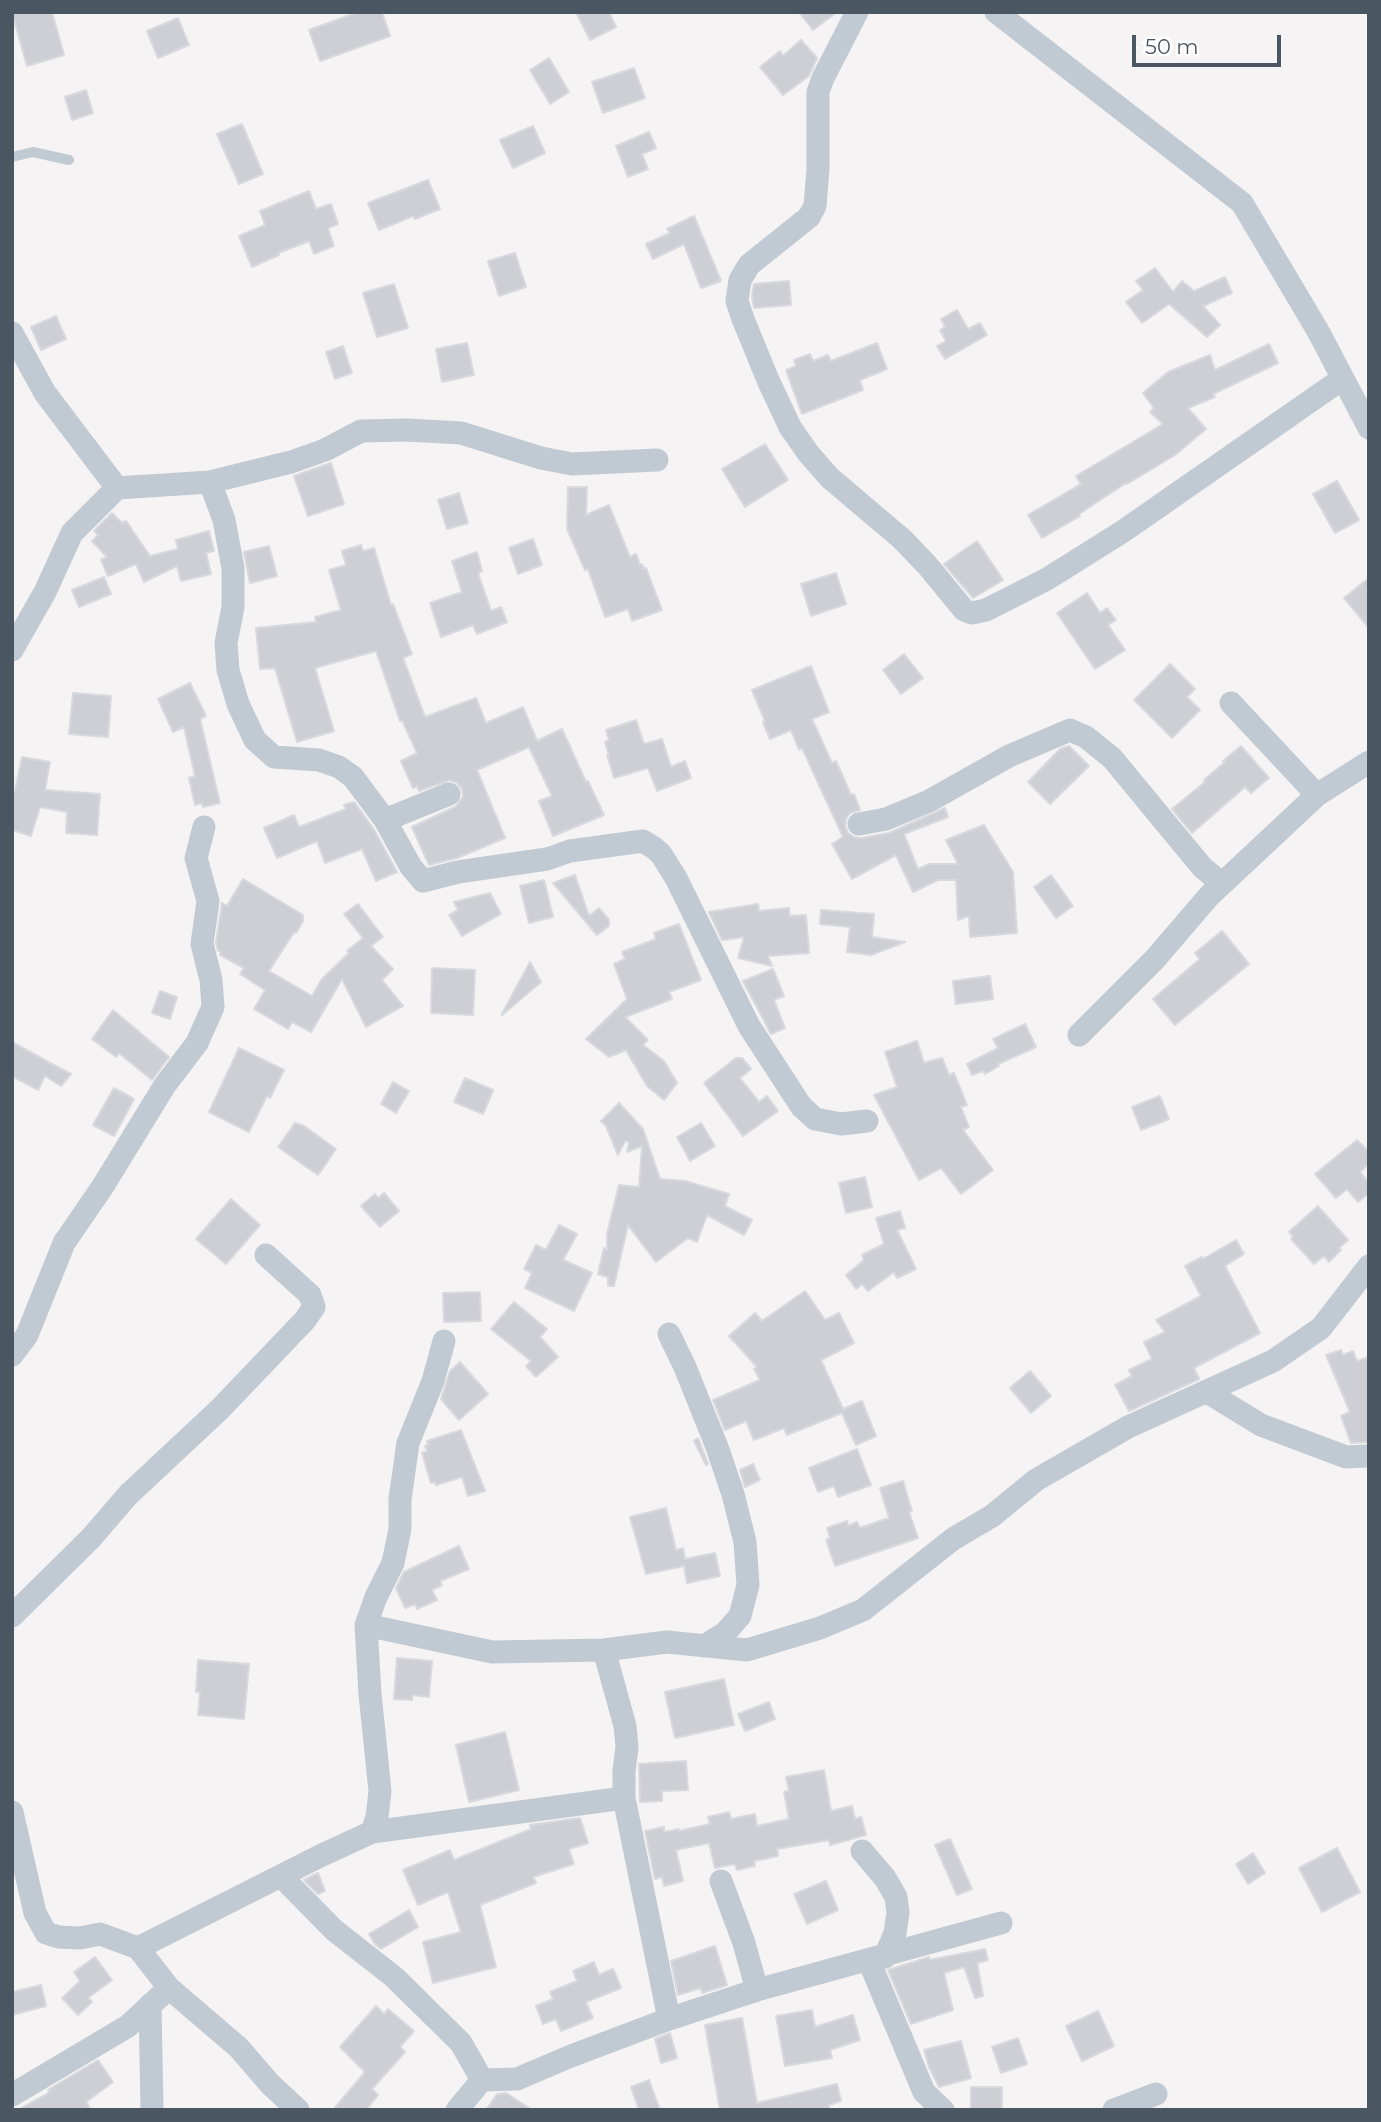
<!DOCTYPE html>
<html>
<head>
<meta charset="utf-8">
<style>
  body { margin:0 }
  #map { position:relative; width:1381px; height:2122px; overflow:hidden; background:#f5f3f3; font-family:Montserrat,sans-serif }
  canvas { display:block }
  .frame { position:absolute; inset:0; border:14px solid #4a5661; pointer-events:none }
  .scale { position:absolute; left:1132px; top:35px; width:149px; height:32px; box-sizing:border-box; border:4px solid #4a5661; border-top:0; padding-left:9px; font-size:21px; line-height:24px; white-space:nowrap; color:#4a5661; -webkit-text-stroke:5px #fff; paint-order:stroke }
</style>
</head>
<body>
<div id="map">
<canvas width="1381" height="2122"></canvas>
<div class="frame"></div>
<div class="scale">50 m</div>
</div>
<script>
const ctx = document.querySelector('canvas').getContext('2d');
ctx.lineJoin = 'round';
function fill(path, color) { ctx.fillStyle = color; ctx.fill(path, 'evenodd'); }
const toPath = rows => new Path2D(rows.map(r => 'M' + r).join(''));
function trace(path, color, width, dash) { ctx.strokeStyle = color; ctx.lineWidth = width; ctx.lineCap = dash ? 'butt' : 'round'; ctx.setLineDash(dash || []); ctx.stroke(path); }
const building = toPath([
  [12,12,52,12,64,55,27,66,12,12],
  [359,12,382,12,390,36,320,61,309,30,359,12],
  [576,12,609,12,616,27,590,40,576,12],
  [799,12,837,12,813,30,799,12],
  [178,18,189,45,158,58,147,31,178,18],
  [801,40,817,58,809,76,783,95,760,67,780,51,783,56,801,40],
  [549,58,569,92,550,104,530,70,549,58],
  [634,68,645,98,603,113,592,82,634,68],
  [86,90,93,113,72,120,65,97,86,90],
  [242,124,263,174,239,184,217,134,242,124],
  [533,126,545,153,513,168,500,140,533,126],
  [649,132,656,148,642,154,648,169,628,177,616,146,649,132],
  [428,180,440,209,415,219,413,216,379,230,368,203,428,180],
  [309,191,316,209,331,204,338,224,328,228,334,246,314,254,309,241,278,253,279,255,252,267,239,236,265,225,260,211,309,191],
  [694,216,721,281,701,288,684,244,653,259,646,244,670,233,667,229,694,216],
  [515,253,526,287,499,296,488,261,515,253],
  [1155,268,1173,292,1182,281,1194,291,1225,277,1232,293,1203,306,1220,325,1207,337,1169,304,1142,323,1126,302,1143,290,1136,281,1155,268],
  [789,281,791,305,754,308,752,297,754,284,789,281],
  [394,284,408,328,377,337,363,293,394,284],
  [957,310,968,329,980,323,987,335,945,359,937,346,946,341,940,330,945,327,941,319,957,310],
  [56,316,66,339,41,350,31,327,56,316],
  [467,343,474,375,442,382,436,349,467,343],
  [877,343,887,369,860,380,863,390,802,414,786,370,796,366,794,360,810,354,813,361,828,355,831,361,877,343],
  [1269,344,1278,363,1213,394,1215,397,1188,408,1206,429,1175,455,1127,484,1126,483,1079,514,1080,516,1042,538,1028,515,1081,484,1076,476,1163,424,1150,412,1154,408,1143,393,1168,372,1210,355,1215,370,1269,344],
  [343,346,352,373,335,379,326,352,343,346],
  [765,444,788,480,745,507,722,469,765,444],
  [331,463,344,504,308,516,294,476,331,463],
  [1337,481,1359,520,1335,533,1313,494,1337,481],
  [568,487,587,487,586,515,609,505,630,557,636,554,640,565,642,564,644,569,646,568,662,610,632,621,628,609,605,617,588,569,585,570,567,529,568,487],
  [459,493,468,523,447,529,438,500,459,493],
  [112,513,122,523,126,521,150,556,178,549,176,540,209,531,214,551,206,553,211,574,181,581,177,566,144,582,136,564,108,576,101,560,107,557,92,541,98,535,94,531,112,513],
  [533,539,542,565,518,574,509,548,533,539],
  [977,541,1003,580,973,598,944,564,977,541],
  [361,545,363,551,374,548,391,605,393,604,412,654,403,658,425,717,476,698,486,723,523,707,537,741,562,729,586,782,588,781,604,815,553,836,539,801,552,796,529,747,477,770,505,838,457,858,429,865,412,827,455,807,463,797,462,789,457,783,450,780,419,791,417,786,413,788,401,761,417,753,402,720,400,721,376,651,315,668,334,731,297,742,275,668,260,669,256,628,316,622,315,617,341,610,329,570,346,565,342,551,361,545],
  [269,546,277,576,250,583,244,552,269,546],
  [477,552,482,571,478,573,491,611,501,607,507,622,477,634,473,625,441,637,430,603,462,592,452,561,477,552],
  [836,573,846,604,811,616,801,584,836,573],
  [104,577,111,594,79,607,72,590,104,577],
  [1369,578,1369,628,1344,598,1369,578],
  [1087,593,1100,613,1107,608,1116,620,1108,625,1125,650,1095,669,1057,613,1087,593],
  [904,654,923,678,901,694,883,670,904,654],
  [1170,664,1195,689,1187,697,1200,710,1172,738,1134,700,1170,664],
  [811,666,829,712,812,719,832,763,836,761,851,795,854,794,860,810,850,813,846,819,845,826,848,833,854,837,861,838,889,833,945,808,948,817,904,834,918,869,929,864,958,864,946,840,984,825,1013,872,1017,933,970,937,969,916,958,920,956,880,938,880,913,892,896,855,852,879,832,844,843,837,802,748,799,750,791,730,770,739,763,722,765,721,752,690,811,666],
  [190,683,206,716,200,719,220,803,203,807,202,803,195,805,189,778,195,776,184,727,173,732,158,699,190,683],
  [73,693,111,696,108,737,69,734,73,693],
  [636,720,644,744,662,739,671,767,685,761,691,778,657,791,648,768,614,778,607,755,609,755,605,742,609,740,606,730,636,720],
  [1069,746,1089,766,1050,804,1028,782,1060,749,1069,746],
  [1241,746,1269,778,1251,793,1245,787,1192,833,1172,809,1205,782,1204,780,1225,762,1223,761,1241,746],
  [22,757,50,762,45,790,100,794,97,835,66,833,67,812,40,807,31,836,12,830,12,791,15,791,22,757],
  [354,802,373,828,397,872,376,881,362,849,325,863,317,841,277,858,264,828,294,815,299,827,346,809,344,805,354,802],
  [575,875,589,916,599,908,609,920,609,926,597,935,553,883,575,875],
  [1051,875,1073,906,1056,918,1034,887,1051,875],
  [243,879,303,915,303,921,296,933,294,932,269,971,312,996,322,979,349,953,347,951,363,938,344,914,358,904,383,937,371,946,393,969,382,980,403,1006,366,1027,342,979,311,1032,292,1022,288,1029,254,1009,265,990,240,974,244,968,220,955,221,952,218,951,216,943,222,903,227,906,243,879],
  [544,880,553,917,529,923,520,886,544,880],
  [490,893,501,914,462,936,449,915,458,910,454,902,490,893],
  [758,904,759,911,789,908,790,916,806,915,809,953,768,956,772,966,738,958,744,937,722,940,709,912,758,904],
  [821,910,874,914,872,937,905,942,871,955,847,952,850,927,820,924,821,910],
  [679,924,701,980,669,992,672,999,625,1017,648,1040,643,1045,664,1061,677,1083,664,1100,647,1086,626,1050,609,1057,586,1039,627,999,614,964,625,959,622,952,656,939,654,933,679,924],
  [1222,931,1249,964,1175,1025,1153,999,1200,959,1195,953,1222,931],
  [530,962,541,982,502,1015,502,1014,530,962],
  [432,968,475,970,473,1015,431,1013,432,968],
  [773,969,784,996,774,1000,785,1028,771,1034,743,981,773,969],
  [990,976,993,999,956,1004,953,981,990,976],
  [160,991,177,997,170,1019,152,1013,160,991],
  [113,1010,169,1057,152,1080,119,1053,116,1057,92,1039,113,1010],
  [1025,1024,1036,1047,998,1064,999,1066,985,1074,983,1071,972,1075,967,1064,998,1048,993,1039,1025,1024],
  [917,1041,924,1063,942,1058,949,1075,954,1073,967,1105,961,1107,969,1127,963,1130,993,1170,961,1194,941,1168,919,1180,874,1095,897,1087,885,1052,917,1041],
  [12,1042,52,1064,71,1074,61,1086,45,1076,38,1090,12,1076,12,1042],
  [239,1048,284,1070,270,1098,267,1096,249,1132,209,1112,239,1048],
  [736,1058,742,1058,751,1069,740,1078,759,1102,767,1096,778,1111,743,1136,704,1083,736,1058],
  [465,1078,493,1090,483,1114,454,1102,465,1078],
  [393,1082,409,1091,396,1113,381,1104,393,1082],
  [114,1088,134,1099,114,1136,93,1125,114,1088],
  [1160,1096,1169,1119,1141,1130,1132,1107,1160,1096],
  [619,1103,643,1129,660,1179,685,1181,729,1194,725,1206,752,1220,744,1235,707,1215,697,1242,688,1238,656,1262,628,1225,614,1286,608,1286,608,1277,598,1274,604,1248,607,1250,607,1234,619,1185,639,1187,642,1146,627,1152,629,1142,625,1141,618,1155,606,1126,601,1121,619,1103],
  [295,1123,304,1126,336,1149,318,1175,278,1147,295,1123],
  [701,1123,715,1146,690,1161,677,1137,701,1123],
  [1357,1140,1369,1152,1369,1163,1360,1172,1369,1183,1369,1193,1358,1202,1347,1189,1336,1198,1315,1174,1357,1140],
  [865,1177,872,1207,846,1213,839,1183,865,1177],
  [384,1193,399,1211,380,1227,361,1206,375,1194,378,1198,384,1193],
  [231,1199,260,1225,226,1264,196,1239,231,1199],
  [1318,1206,1348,1240,1339,1248,1341,1250,1329,1262,1324,1256,1314,1264,1291,1239,1293,1236,1289,1232,1318,1206],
  [900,1211,905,1228,897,1230,916,1269,897,1278,894,1272,868,1291,862,1284,856,1289,846,1275,864,1260,862,1255,884,1244,876,1218,900,1211],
  [559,1225,577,1234,563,1260,592,1273,574,1311,525,1288,532,1273,524,1269,536,1245,546,1250,559,1225],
  [1236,1240,1244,1254,1225,1266,1260,1333,1194,1368,1199,1379,1129,1411,1115,1385,1132,1376,1129,1370,1152,1359,1144,1342,1165,1332,1156,1320,1201,1296,1185,1266,1202,1257,1203,1259,1236,1240],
  [805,1291,825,1320,839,1313,854,1343,821,1360,843,1409,862,1401,876,1436,856,1445,842,1413,787,1435,784,1428,754,1440,746,1421,725,1430,713,1400,760,1380,754,1369,757,1367,729,1336,755,1313,762,1321,805,1291],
  [480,1292,481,1321,444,1322,443,1293,480,1292],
  [514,1302,547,1329,540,1337,558,1357,536,1377,526,1366,531,1361,491,1329,514,1302],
  [1341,1350,1343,1355,1353,1351,1357,1361,1369,1357,1369,1442,1351,1443,1341,1416,1350,1412,1326,1355,1341,1350],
  [460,1362,488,1394,459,1420,441,1399,450,1371,460,1362],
  [1030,1371,1051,1396,1031,1413,1010,1388,1030,1371],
  [461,1430,485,1491,468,1496,462,1477,436,1485,435,1482,431,1483,422,1453,427,1451,425,1446,428,1445,427,1441,461,1430],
  [698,1438,708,1464,706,1465,694,1441,698,1438],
  [857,1449,871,1485,838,1497,834,1486,818,1492,809,1468,857,1449],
  [753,1464,760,1480,745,1487,740,1470,753,1464],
  [903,1481,912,1511,909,1512,918,1538,835,1566,826,1540,830,1538,827,1528,847,1521,848,1526,857,1522,860,1528,889,1518,880,1488,903,1481],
  [666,1508,676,1550,683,1548,685,1559,715,1553,720,1576,687,1583,684,1566,646,1574,630,1517,666,1508],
  [459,1546,469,1569,440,1581,442,1585,432,1590,437,1600,417,1609,415,1604,405,1608,396,1588,404,1572,459,1546],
  [397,1658,432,1661,429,1697,412,1695,412,1700,394,1699,397,1658],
  [198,1660,249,1664,244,1719,198,1715,200,1692,196,1692,198,1660],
  [724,1679,734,1725,675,1738,665,1692,724,1679],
  [769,1702,775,1719,745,1731,738,1714,769,1702],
  [505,1732,519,1790,469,1802,456,1745,505,1732],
  [686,1761,688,1790,662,1791,662,1801,640,1802,639,1764,686,1761],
  [824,1770,831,1811,852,1806,855,1819,861,1817,866,1835,830,1845,829,1840,777,1849,778,1856,754,1861,755,1866,737,1870,735,1864,715,1868,709,1843,676,1850,683,1881,664,1886,662,1877,655,1879,645,1831,664,1827,664,1832,679,1829,679,1831,710,1824,708,1817,729,1812,731,1819,755,1814,757,1826,789,1819,784,1792,789,1791,786,1777,824,1770],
  [580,1818,588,1843,569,1849,574,1864,533,1877,536,1883,480,1905,496,1967,433,1983,423,1942,461,1932,448,1892,418,1905,403,1870,450,1850,454,1860,531,1829,530,1825,580,1818],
  [950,1839,972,1889,957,1895,935,1845,950,1839],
  [1337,1848,1360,1892,1322,1912,1299,1868,1337,1848],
  [1253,1853,1265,1873,1248,1884,1236,1864,1253,1853],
  [318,1873,325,1891,318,1894,304,1880,318,1873],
  [826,1881,838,1910,807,1924,794,1894,826,1881],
  [409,1910,418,1927,381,1949,375,1944,369,1934,409,1910],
  [715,1946,727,1985,702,1993,701,1988,678,1995,671,1961,715,1946],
  [985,1949,988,1960,977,1963,983,1996,975,1998,964,1967,944,1973,953,2010,911,2024,888,1970,929,1957,930,1960,985,1949],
  [95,1957,112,1980,88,1998,92,2002,78,2015,62,1998,80,1981,74,1972,95,1957],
  [594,1962,599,1975,613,1969,621,1988,586,2002,593,2018,561,2031,556,2019,543,2024,536,2006,553,1999,550,1992,577,1981,573,1971,594,1962],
  [41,1985,46,2006,12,2015,12,1992,41,1985],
  [376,2006,384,2014,388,2009,414,2031,400,2047,405,2052,372,2089,378,2095,366,2110,333,2110,365,2072,340,2047,376,2006],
  [812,2010,815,2027,853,2015,860,2040,830,2050,832,2058,785,2066,776,2016,812,2010],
  [1098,2011,1114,2046,1082,2061,1066,2026,1098,2011],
  [742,2018,757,2103,837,2084,841,2101,829,2105,830,2110,720,2110,705,2025,742,2018],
  [670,2033,677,2058,661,2063,655,2039,670,2033],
  [1018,2038,1027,2064,1001,2073,992,2047,1018,2038],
  [961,2041,971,2078,939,2087,929,2067,924,2050,961,2041],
  [98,2060,113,2082,86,2102,91,2110,18,2110,50,2092,48,2090,98,2060],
  [649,2080,660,2110,639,2110,631,2087,649,2080],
  [971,2087,1002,2087,1002,2110,971,2110,971,2087],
  [506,2093,532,2110,486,2110,497,2094,506,2093]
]);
const lane = toPath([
  [12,157,33,152,69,160]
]);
const street = toPath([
  [857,12,823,78,818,92,818,169,815,206,809,217,749,265,740,280,737,301,743,319,768,380,790,427,808,453,830,478,902,539,927,565,964,610,972,613,986,610,1047,579,1122,532,1342,379],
  [996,12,1242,203,1318,331,1369,428],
  [12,333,45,393,117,488],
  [210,482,224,520,233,568,233,607,226,643,228,670,238,704,255,740,274,757,319,760,339,767,353,777,385,820,411,867,423,881,458,872,547,859,570,851,643,841,654,848,661,854,676,878,749,1026,801,1106,815,1119,841,1124,867,1121],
  [12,650,45,592,72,533,117,488,210,482,291,462,325,450,361,431,407,430,461,433,541,458,572,464,657,460],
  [1231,703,1317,795],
  [385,820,449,794],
  [859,824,886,819,929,801,1009,756,1070,730,1086,737,1112,758,1202,867,1222,884],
  [1079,1035,1155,959,1209,896,1317,795,1369,762],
  [669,1334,685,1367,717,1447,733,1494,745,1542,748,1585,740,1616,725,1633,704,1646],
  [12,1355,27,1335,64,1243,103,1186,165,1085,197,1043,213,1007,211,980,202,944,208,901,196,858,204,827],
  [1207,1392,1261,1425,1346,1457,1369,1456],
  [12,1616,91,1538,128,1495,220,1409,305,1320,314,1307,310,1295,266,1255],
  [366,1625,492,1652,604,1650,667,1642,747,1650,820,1628,863,1610,953,1539,992,1516,1036,1480,1128,1427,1273,1361,1321,1328,1369,1266],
  [604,1650,625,1726,627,1747,624,1771,624,1798,669,2019],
  [12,1812,35,1913,46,1933,59,1937,80,1938,100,1934,138,1948,169,1988,239,2048,270,2084,298,2110],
  [372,1832,377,1817,380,1791,370,1694,366,1625,376,1597,393,1563,400,1529,400,1499,408,1443,433,1381,444,1341],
  [862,1851,885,1878,896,1897,898,1913,895,1933,885,1957],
  [281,1876,334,1930,394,1977,461,2043,482,2080],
  [721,1881,744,1943,757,1990],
  [138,1948,320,1856,372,1832,624,1798],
  [869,1961,924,2092,943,2110],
  [150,2005,152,2110],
  [12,2095,128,2026,169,1988],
  [457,2110,482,2080,517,2079,571,2056,669,2019,757,1990,1001,1923],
  [1114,2110,1156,2094]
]);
fill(building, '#cdcfd5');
trace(building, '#d7d9de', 2);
trace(lane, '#c1cad2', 10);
trace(street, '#c1cad2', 23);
</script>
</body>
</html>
